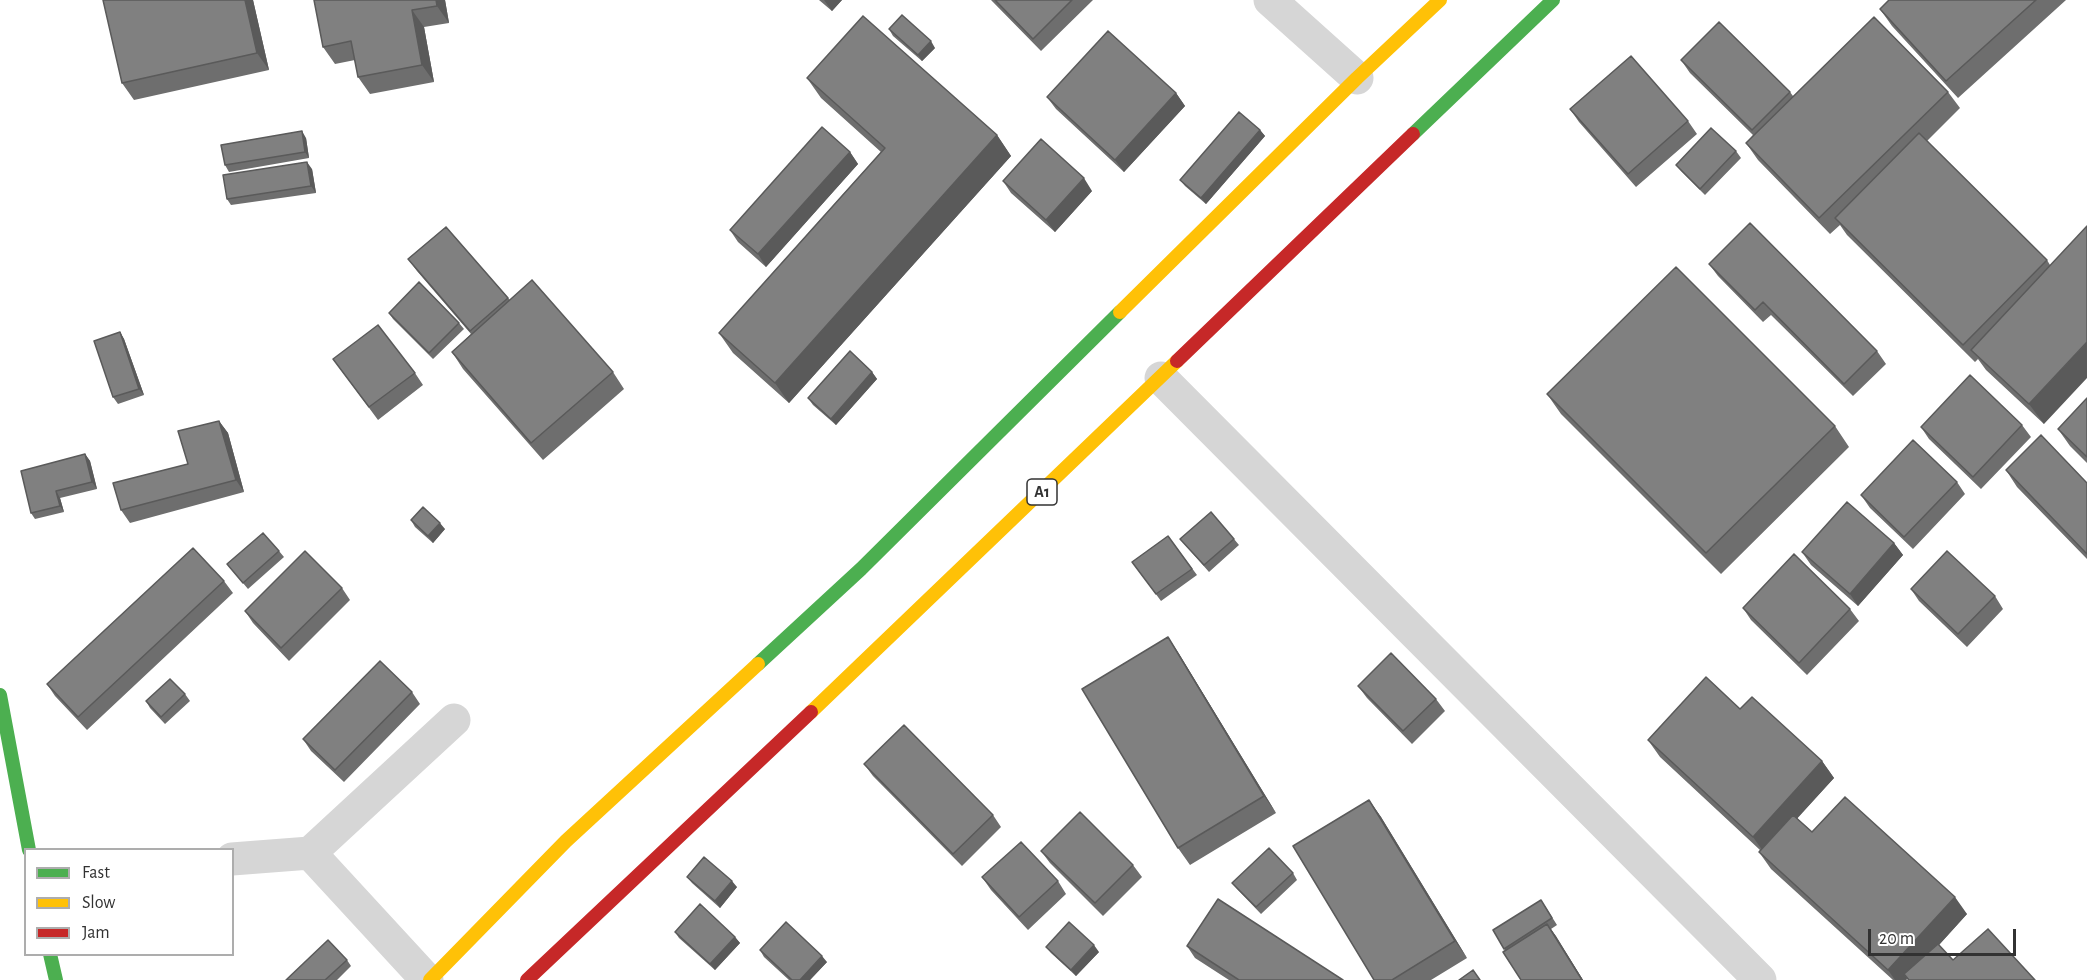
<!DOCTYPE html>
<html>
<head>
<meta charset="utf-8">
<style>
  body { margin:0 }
  #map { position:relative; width:2087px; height:980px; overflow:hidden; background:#fff; font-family:"Alegreya Sans",sans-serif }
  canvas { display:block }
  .legend { position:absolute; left:24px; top:848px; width:210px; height:108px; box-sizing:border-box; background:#fff; border:2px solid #adadad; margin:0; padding:8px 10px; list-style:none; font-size:18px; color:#323232 }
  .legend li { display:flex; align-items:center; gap:12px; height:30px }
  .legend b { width:30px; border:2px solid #adadad }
  .scale { position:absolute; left:1868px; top:929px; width:148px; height:27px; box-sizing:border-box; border:3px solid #323232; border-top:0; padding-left:8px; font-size:18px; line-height:21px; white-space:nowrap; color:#323232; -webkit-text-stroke:4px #fff; paint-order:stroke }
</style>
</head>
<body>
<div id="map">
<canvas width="2087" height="980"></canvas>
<ul class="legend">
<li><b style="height:8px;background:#4caf50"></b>Fast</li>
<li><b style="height:8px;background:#ffc107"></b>Slow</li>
<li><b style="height:8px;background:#c62828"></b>Jam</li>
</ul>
<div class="scale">20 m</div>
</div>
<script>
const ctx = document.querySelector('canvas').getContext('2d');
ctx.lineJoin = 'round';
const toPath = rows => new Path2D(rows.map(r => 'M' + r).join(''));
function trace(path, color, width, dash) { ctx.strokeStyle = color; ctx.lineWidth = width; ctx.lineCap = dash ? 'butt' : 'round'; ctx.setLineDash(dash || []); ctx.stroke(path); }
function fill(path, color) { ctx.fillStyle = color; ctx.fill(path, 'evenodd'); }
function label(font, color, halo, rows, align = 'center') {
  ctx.font = font + ' "Alegreya Sans",sans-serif'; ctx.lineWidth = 6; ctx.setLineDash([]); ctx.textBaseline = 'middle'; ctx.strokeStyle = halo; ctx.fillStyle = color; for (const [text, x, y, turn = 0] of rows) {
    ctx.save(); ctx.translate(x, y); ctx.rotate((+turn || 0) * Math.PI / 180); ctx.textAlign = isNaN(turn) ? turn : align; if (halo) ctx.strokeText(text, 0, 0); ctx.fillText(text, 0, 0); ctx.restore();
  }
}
const street = toPath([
  [1270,0,1357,78],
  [1161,378,1760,980],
  [310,853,427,980],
  [232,859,310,853,454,720]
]);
const fast = toPath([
  [1413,134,1553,0],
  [758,664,861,569,1120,312],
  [0,695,29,850],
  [50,954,56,980]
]);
const slow = toPath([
  [1120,312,1357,78,1440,0],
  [811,712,1177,361],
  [430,980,566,841,758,664]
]);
const jam = toPath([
  [1177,361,1413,134],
  [527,980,811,712]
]);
const wall = toPath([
  [253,0,269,70,134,100,122,83],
  [314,0,445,0,449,23,424,27,434,82,370,94,358,77,355,60,335,64,323,47],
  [819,0,842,0,832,11],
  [991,0,1093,0,1041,51],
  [1889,0,2066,0,1958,98,1892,26,1880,9],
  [889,29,935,48,922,61,893,36],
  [1681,60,1790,92,1793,96,1948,92,1960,108,1927,141,2047,260,2050,265,2044,424,1986,370,1978,359,1975,362,1847,235,1840,225,1830,234,1758,160,1746,143,1753,135,1690,73],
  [807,78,997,135,1011,156,789,403,733,353,719,333,881,152,821,98],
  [1176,93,1185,106,1124,172,1056,109,1047,97],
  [1570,109,1688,121,1697,134,1636,187,1579,122],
  [1260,130,1265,136,1206,204,1185,186,1180,180],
  [306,138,309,158,229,172,225,165],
  [1736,151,1741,158,1705,195,1681,171,1676,165],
  [850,152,858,164,766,267,738,242,730,230],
  [312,169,316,193,231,205,227,199],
  [1003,181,1092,191,1055,232,1011,193],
  [446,227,510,300,613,372,624,389,543,460,463,369,452,352,471,334,417,271,408,259],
  [1709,264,1877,351,1886,364,1853,396,1771,315,1763,322,1718,276],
  [389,313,459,323,464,329,433,359,393,319],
  [120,332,124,339,144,395,118,404,113,397],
  [333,359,415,373,423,385,378,420],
  [872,372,877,379,836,425,813,405,808,398],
  [1547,394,1835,426,1849,447,1721,574,1561,414],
  [2087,398,2087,463,2070,446,2058,429],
  [219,421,228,433,244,492,130,523,121,510,188,464],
  [2022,425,2031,437,1981,489,1929,439,1921,427],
  [85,454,90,461,97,489,60,498,64,512,35,519,31,513],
  [2006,470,2087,483,2087,559,2017,487],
  [1957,482,1965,494,1913,549,1870,508,1861,495],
  [411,520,445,529,433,543,415,527],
  [1168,536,1197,575,1161,601,1132,562],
  [1180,539,1234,539,1239,545,1209,572],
  [1894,543,1903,555,1858,606,1811,565,1802,552],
  [279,551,284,557,248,589,227,564],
  [224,581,233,593,87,730,55,696,47,684],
  [342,588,350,600,289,661,253,623,245,611],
  [1911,589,1995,596,2003,609,1967,647,1919,601],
  [1743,608,1850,609,1859,621,1807,675,1751,620],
  [1168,637,1179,654,1276,813,1190,865,1178,848],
  [1358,686,1436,699,1445,711,1412,744,1367,698],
  [412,692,420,704,344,782,311,751,303,739],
  [185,694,190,701,165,724,150,708,146,701],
  [1740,709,1822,761,1834,778,1797,818,1812,832,1967,914,1939,945,1953,960,2035,980,1908,980,1907,979,1906,980,1893,980,1771,869,1759,852,1760,850,1660,757,1648,740],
  [864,764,993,815,1001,827,962,866,873,776],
  [1369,800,1381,817,1467,958,1431,980,1374,980],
  [1041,851,1133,865,1142,877,1103,916,1050,863],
  [1293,873,1297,880,1261,914,1237,889,1232,883],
  [687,877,737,887,720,908,692,883],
  [982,877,1058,881,1066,894,1028,930,991,890],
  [1545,906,1557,925,1551,929,1583,980,1521,980,1505,950,1493,930],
  [675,932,735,937,740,943,715,970,679,938],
  [1187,946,1343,980,1229,980,1195,958],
  [1046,947,1099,952,1076,976,1051,953],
  [760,950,827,962,810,980,789,980,764,957],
  [347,960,351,966,337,980,286,980]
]);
const shadedWall = toPath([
  [245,0,253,0,269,70,257,53],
  [436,0,445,0,449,23,437,6],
  [824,0,842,0,832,11],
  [412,10,424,27,434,82,422,65],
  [931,41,935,48,922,61,918,55],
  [1176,93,1185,106,1124,172,1115,160],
  [1260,130,1265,136,1206,204,1201,198],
  [302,131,306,138,309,158,305,152],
  [997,135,1011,156,789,403,775,383],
  [850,152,858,164,766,267,758,254],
  [307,162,312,169,316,193,311,186],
  [1084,178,1092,191,1055,232,1046,220],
  [120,332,124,339,144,395,139,389],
  [2087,342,2087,378,2044,424,2029,404],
  [872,372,877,379,836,425,831,419],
  [219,421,228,433,244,492,236,480],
  [85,454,90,461,97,489,92,482],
  [56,491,60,498,64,512,60,506],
  [440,523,445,529,433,543,428,536],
  [1894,543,1903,555,1858,606,1850,594],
  [1168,637,1179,654,1276,813,1264,796],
  [1822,761,1834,778,1765,854,1753,837],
  [1369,800,1381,817,1467,958,1455,941],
  [732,881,737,887,720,908,715,901],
  [1955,897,1967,914,1908,979,1904,974,1907,979,1906,980,1895,980,1888,970],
  [1547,924,1556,936,1583,980,1582,980],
  [735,937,740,943,715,970,710,964],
  [1094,945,1099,952,1076,976,1071,970],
  [822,956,827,962,810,980,800,980]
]);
const building = toPath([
  [103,0,245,0,257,53,122,83,103,0],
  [314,0,436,0,437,6,412,10,422,65,358,77,351,41,323,47,314,0],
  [995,0,1072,0,1033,39,995,0],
  [1889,0,2036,0,1946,81,1880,9,1889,0],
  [902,15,931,41,918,55,889,29,902,15],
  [863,16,997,135,775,383,719,333,885,148,807,78,863,16],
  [1874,17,1948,92,1819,218,1746,143,1874,17],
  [1719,22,1790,92,1752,130,1681,60,1719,22],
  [1108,31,1176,93,1115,160,1047,97,1108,31],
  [1631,56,1688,121,1628,174,1570,109,1631,56],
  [1239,112,1260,130,1201,198,1180,180,1239,112],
  [822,127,850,152,758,254,730,230,822,127],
  [1711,128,1736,151,1700,189,1676,165,1711,128],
  [302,131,305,152,225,165,221,145,302,131],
  [1919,133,2047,260,1963,345,1835,218,1919,133],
  [1041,139,1084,178,1046,220,1003,181,1041,139],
  [307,162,311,186,227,199,223,175,307,162],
  [1750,223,1877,351,1844,384,1763,302,1755,310,1709,264,1750,223],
  [2087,226,2087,342,2029,404,1971,350,2087,226],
  [446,227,508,298,470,331,408,259,446,227],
  [1676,267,1835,426,1706,553,1547,394,1676,267],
  [532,280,613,372,531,443,452,352,532,280],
  [419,282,459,323,429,353,389,313,419,282],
  [378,325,415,373,369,407,333,359,378,325],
  [120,332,139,389,113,397,94,341,120,332],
  [850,351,872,372,831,419,808,398,850,351],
  [1970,375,2022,425,1973,477,1921,427,1970,375],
  [2087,398,2087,457,2058,429,2087,398],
  [219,421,236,480,121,510,113,483,188,464,178,431,219,421],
  [2041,435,2087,483,2087,554,2006,470,2041,435],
  [1913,440,1957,482,1904,537,1861,495,1913,440],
  [85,454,92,482,56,491,60,506,31,513,21,471,85,454],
  [1847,502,1894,543,1850,594,1802,552,1847,502],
  [423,507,440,523,428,536,411,520,423,507],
  [1211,512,1234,539,1204,565,1180,539,1211,512],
  [263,533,279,551,243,583,227,564,263,533],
  [1168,536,1192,569,1156,594,1132,562,1168,536],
  [193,548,224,581,78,717,47,684,193,548],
  [305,551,342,588,281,648,245,611,305,551],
  [1947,551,1995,596,1958,634,1911,589,1947,551],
  [1794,554,1850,609,1799,663,1743,608,1794,554],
  [1168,637,1264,796,1178,848,1082,689,1168,637],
  [1391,653,1436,699,1403,731,1358,686,1391,653],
  [380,661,412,692,335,770,303,739,380,661],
  [1706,677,1740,709,1752,697,1822,761,1753,837,1648,740,1706,677],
  [170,679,185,694,161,717,146,701,170,679],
  [904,725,993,815,953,854,864,764,904,725],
  [1845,797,1955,897,1888,970,1759,852,1793,815,1812,832,1845,797],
  [1369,800,1455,941,1392,980,1374,980,1293,846,1369,800],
  [1080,812,1133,865,1095,903,1041,851,1080,812],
  [1021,842,1058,881,1019,917,982,877,1021,842],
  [1269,848,1293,873,1256,907,1232,883,1269,848],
  [704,857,732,881,715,901,687,877,704,857],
  [1218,899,1343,980,1239,980,1187,946,1218,899],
  [1541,900,1552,918,1504,949,1493,930,1541,900],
  [700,904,735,937,710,964,675,932,700,904],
  [786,922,822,956,800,980,792,980,760,950,786,922],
  [1069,922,1094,945,1071,970,1046,947,1069,922],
  [1547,924,1582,980,1521,980,1503,952,1547,924],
  [1988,929,2035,980,1909,980,1904,974,1938,944,1953,960,1988,929],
  [328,940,347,960,325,980,286,980,328,940],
  [1473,970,1480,980,1459,980,1473,970]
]);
const shields = [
  [1042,492,30]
];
const shieldNames = [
  ["A1",1042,492]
];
trace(street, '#d6d6d6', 33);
trace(fast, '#4caf50', 14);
trace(slow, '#ffc107', 14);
trace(jam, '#c62828', 14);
fill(wall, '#6e6e6e');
fill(shadedWall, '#5a5a5a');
fill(building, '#808080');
trace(building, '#5a5a5a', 1.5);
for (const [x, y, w] of shields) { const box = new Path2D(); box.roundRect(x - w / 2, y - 13, w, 26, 4.5); ctx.fillStyle = '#fff'; ctx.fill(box); trace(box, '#323232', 1.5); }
label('bold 16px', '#323232', null, shieldNames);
</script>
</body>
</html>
